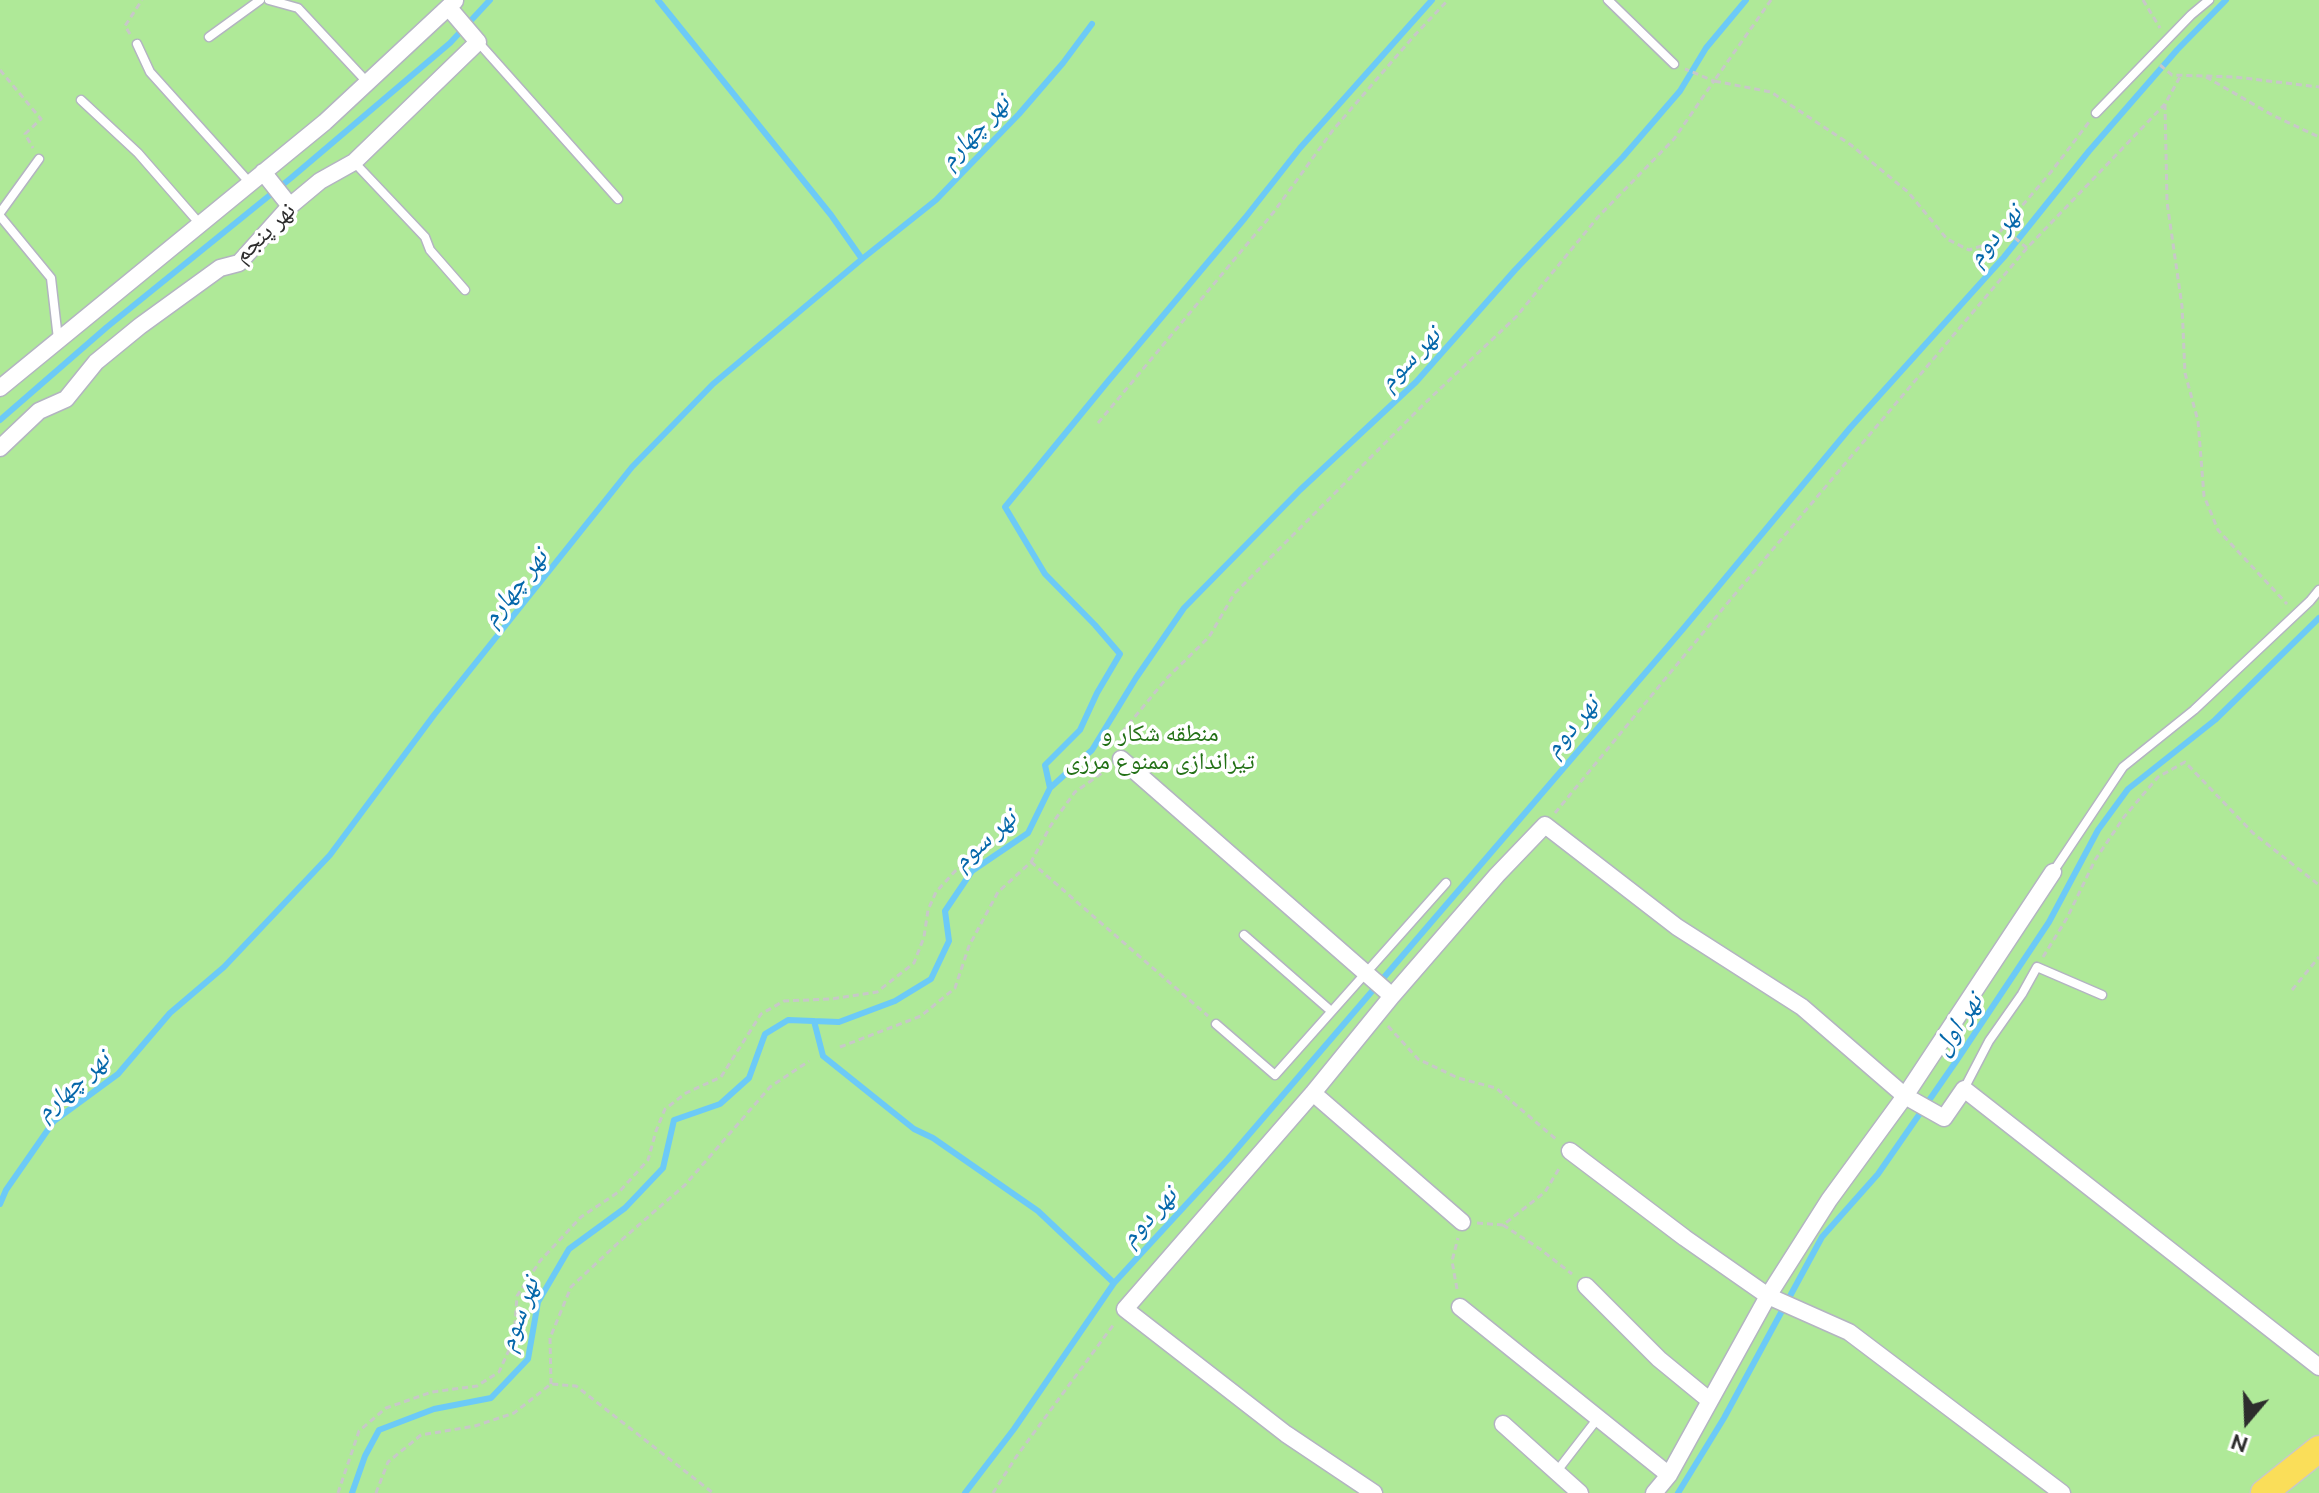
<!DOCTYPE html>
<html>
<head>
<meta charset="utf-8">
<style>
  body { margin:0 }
  #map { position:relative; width:2319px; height:1493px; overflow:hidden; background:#efe9df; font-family:Ubuntu,sans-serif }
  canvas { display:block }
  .north { position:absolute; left:2207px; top:1381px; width:80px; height:80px; -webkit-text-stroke:6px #fff; paint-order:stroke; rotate:199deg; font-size:22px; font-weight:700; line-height:32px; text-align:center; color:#2d2d2d }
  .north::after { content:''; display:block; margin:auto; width:28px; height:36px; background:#2d2d2d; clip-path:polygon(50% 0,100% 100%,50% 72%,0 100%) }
</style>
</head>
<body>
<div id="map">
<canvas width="2319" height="1493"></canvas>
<div class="north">N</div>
</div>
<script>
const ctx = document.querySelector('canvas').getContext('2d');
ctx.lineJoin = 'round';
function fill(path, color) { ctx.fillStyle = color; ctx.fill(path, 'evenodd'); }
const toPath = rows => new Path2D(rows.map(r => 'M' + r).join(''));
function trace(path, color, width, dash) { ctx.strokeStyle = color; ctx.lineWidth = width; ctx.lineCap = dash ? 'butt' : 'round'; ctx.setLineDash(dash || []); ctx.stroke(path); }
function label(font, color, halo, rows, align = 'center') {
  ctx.font = font + ' Ubuntu,"Noto Naskh Arabic",sans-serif'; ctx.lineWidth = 7; ctx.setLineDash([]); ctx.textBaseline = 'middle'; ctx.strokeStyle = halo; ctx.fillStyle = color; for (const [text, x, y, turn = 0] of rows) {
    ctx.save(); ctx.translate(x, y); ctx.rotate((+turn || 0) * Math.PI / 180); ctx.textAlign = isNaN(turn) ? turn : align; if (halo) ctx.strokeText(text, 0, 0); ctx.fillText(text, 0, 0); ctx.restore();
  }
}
const green = toPath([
  [0,0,2319,0,2319,1493,0,1493]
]);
const stream = toPath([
  [658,0,831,215,862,259],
  [0,420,107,327,291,178,450,43,490,0],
  [1050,788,1045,765,1080,730,1097,693,1120,654,1095,625,1045,574,1005,507,1109,380,1245,218,1300,148,1432,0],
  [814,1021,823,1056,914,1129,933,1138,1038,1211,1114,1283],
  [0,1204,6,1190,54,1121,118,1074,170,1013,224,967,330,855,434,715,632,467,713,384,862,259,936,200,1019,114,1063,63,1092,24],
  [352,1493,365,1456,379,1430,434,1409,491,1398,528,1359,538,1302,569,1249,625,1208,663,1168,674,1120,720,1104,749,1078,765,1034,788,1020,839,1022,895,1001,931,979,949,941,945,911,972,871,1028,833,1050,788,1092,750,1136,678,1184,608,1300,490,1416,382,1515,270,1623,157,1680,91,1706,48,1746,0],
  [965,1493,1014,1429,1114,1283,1228,1159,1683,629,1850,428,2004,257,2089,151,2177,50,2226,0],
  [1678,1493,1724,1418,1822,1237,1878,1174,1957,1060,2049,922,2098,830,2128,789,2215,720,2319,618]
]);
const path = toPath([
  [1771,0,1714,81,1771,92,1851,145,1908,192,1947,239,1969,250,1991,243,2003,228,2027,248],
  [2143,0,2160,28],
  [130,34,125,26,142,0],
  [2160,65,2172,75,2235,77,2319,87],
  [0,70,41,119,25,134,33,148],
  [2206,77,2274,116,2319,137],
  [2165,104,2167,202,2182,306,2185,373,2198,421,2204,496,2218,530,2287,604],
  [2003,228,2051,172,2089,122],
  [1098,423,1273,213,1333,130,1413,37,1448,0],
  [1123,743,1124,730,1166,679,1209,637,1234,594,1425,403,1516,317,1598,217,1674,139,1714,81,1685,69],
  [1555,813,1725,606,2027,248,2165,104,2181,75],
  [1031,862,1208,1016],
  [2043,957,2067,918,2095,860,2124,817,2158,777,2185,762,2253,833,2319,885],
  [2292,990,2319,957],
  [1388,1026,1418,1059,1458,1078,1496,1088,1557,1140],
  [840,1047,921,1016,955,988,969,946,998,892,1031,862,1051,825,1075,792,1109,768],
  [1477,1223,1503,1225,1545,1192,1560,1167],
  [1503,1225,1540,1249,1572,1274],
  [1457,1289,1452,1261,1458,1238],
  [551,1384,550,1338,571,1287,618,1243,685,1185,770,1087,809,1061],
  [338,1493,359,1431,386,1408,432,1392,477,1386,499,1372,514,1339,517,1296,540,1261,581,1217,620,1191,648,1160,656,1131,665,1109,686,1093,721,1077,761,1014,784,1001,831,999,877,992,914,963,924,937,928,910,936,892,969,856],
  [376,1493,388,1462,421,1435,475,1426,514,1413,551,1384,576,1386,713,1493],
  [993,1493,1016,1457,1114,1324]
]);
const lane = toPath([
  [269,0,298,8,367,82],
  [1608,0,1674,64],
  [209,37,260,0],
  [478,42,618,199],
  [137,44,150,72,250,183],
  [81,100,138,153,200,224],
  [2096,113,2191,15,2209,0],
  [354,162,425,237,430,250,465,290],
  [0,213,39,159],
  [0,216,51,278,58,339],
  [2053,872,2123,767,2194,710,2310,601,2319,590],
  [1244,935,1331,1011],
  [1216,1024,1275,1075,1446,883],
  [1964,1089,1989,1041,2022,994,2037,967,2102,995],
  [1557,1471,1598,1418]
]);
const street = toPath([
  [263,172,290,206],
  [0,388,325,122,455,1],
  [0,448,39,411,66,399,96,362,140,326,220,268,239,263,290,206,320,181,354,162,478,42,449,8],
  [1121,759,1392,996],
  [1313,1093,1462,1222],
  [1570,1151,1685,1238,1768,1296,1849,1332,2062,1493],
  [1586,1286,1659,1359,1709,1400],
  [1460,1307,1669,1475],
  [1503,1424,1580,1493],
  [1374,1493,1286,1434,1125,1309,1313,1093,1392,996,1497,875,1545,825,1677,927,1802,1007,1905,1096,1944,1118,1964,1089,2319,1367],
  [1654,1493,1669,1475,1768,1296,1829,1200,1905,1096,2053,872]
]);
const primary = toPath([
  [2264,1493,2319,1449]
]);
const streetNames = [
  ["نهر پنجم",264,232,-44]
];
const parkNames = [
  ["منطقه شکار و",1160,733],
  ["تیراندازی ممنوع مرزی",1160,761]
];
const waterNames = [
  ["نهر چهارم",974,131,-47],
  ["نهر دوم",1994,235,-50],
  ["نهر سوم",1409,358,-46],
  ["نهر چهارم",514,587,-52],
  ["نهر دوم",1571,726,-50],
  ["نهر سوم",984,839,-42],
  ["نهر اول",1957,1024,-56],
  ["نهر چهارم",72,1085,-42],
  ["نهر دوم",1148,1216,-47],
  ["نهر سوم",518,1314,-70]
];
fill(green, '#afe998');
trace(stream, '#6ccaf7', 6);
trace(lane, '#b3b4c1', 11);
trace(street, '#b3b4c1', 19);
trace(primary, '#c8c8c8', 29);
trace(path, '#c8c8c8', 3, [6, 4]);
trace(lane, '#fff', 8);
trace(street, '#fff', 16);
trace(primary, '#fade59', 26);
label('24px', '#2d2d2d', '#fff', streetNames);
label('24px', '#237116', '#fff', parkNames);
label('italic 26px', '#0467aa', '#fff', waterNames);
</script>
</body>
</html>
